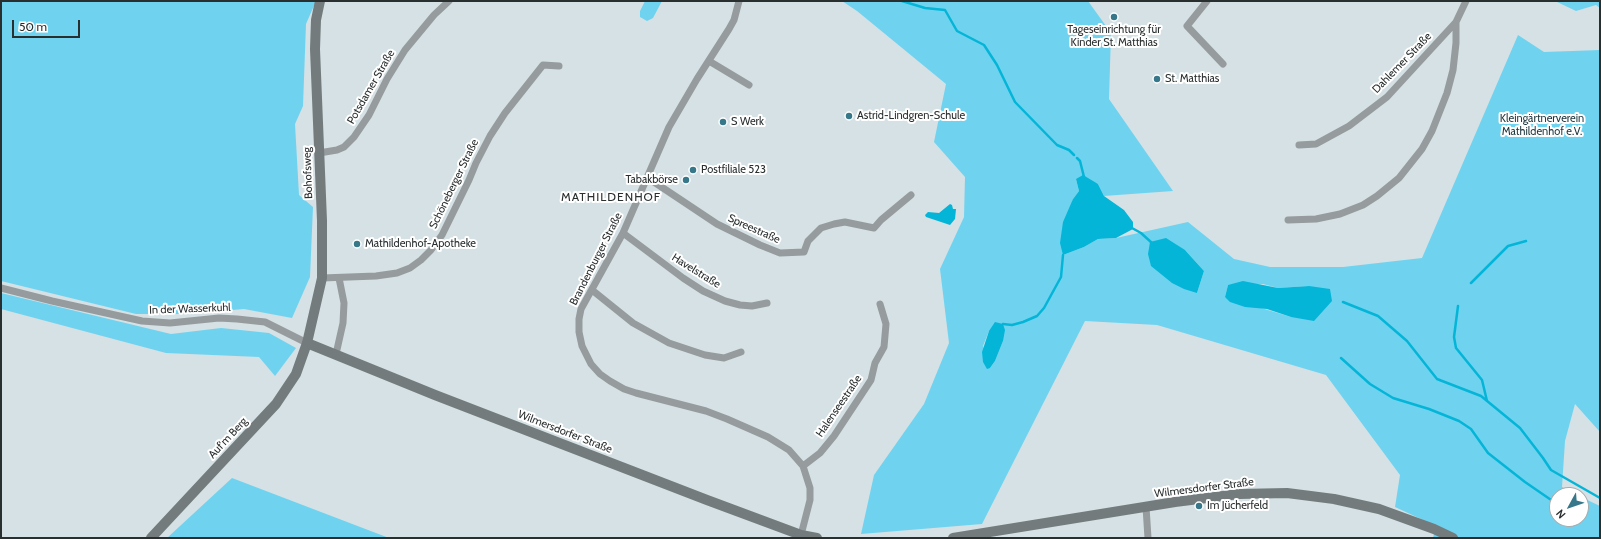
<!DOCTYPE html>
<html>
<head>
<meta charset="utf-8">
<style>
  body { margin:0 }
  #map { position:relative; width:1601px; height:539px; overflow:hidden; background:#d5e1e5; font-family:Cabin,sans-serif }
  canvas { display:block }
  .frame { position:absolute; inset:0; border:2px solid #292e2f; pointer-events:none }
  .north { position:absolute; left:1549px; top:487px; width:40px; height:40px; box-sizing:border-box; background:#fff; border:1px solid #a9abac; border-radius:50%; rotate:230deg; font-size:11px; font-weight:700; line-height:16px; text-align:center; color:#292e2f }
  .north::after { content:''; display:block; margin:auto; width:14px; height:18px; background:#36788a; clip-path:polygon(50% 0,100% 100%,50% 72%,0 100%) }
  .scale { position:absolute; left:12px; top:20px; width:68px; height:18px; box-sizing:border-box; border:2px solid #292e2f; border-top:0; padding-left:5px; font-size:12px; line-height:14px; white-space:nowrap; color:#292e2f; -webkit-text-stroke:3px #fff; paint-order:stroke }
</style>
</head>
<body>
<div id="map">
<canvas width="1601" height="539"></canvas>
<div class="frame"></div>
<div class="north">N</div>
<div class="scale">50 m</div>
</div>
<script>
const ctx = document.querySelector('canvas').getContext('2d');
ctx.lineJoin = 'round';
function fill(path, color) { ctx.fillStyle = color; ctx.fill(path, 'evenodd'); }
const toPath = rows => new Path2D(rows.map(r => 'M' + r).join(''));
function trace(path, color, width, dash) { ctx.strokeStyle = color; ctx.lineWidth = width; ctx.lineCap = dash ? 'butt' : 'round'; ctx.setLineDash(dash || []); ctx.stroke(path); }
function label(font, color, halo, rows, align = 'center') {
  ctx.font = font + ' Cabin,sans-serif'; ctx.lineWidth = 4; ctx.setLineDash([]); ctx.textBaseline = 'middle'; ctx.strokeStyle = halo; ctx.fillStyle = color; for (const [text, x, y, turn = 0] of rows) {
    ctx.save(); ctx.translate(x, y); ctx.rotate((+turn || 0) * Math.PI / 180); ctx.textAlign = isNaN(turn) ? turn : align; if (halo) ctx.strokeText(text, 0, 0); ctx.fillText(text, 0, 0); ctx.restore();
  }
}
const green = toPath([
  [1,1,316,1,306,24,303,106,295,124,299,195,313,207,310,277,292,318,244,309,185,314,136,314,1,281],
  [645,1,662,1,653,18,647,21,640,17,640,11],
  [842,1,1088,1,1111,33,1109,99,1173,191,1104,196,1098,184,1076,179,1079,191,1073,199,1063,255,1084,247,1098,239,1116,238,1188,222,1234,259,1270,267,1343,267,1422,258,1518,35,1544,52,1600,50,1600,432,1575,404,1565,441,1562,487,1577,495,1557,495,1557,519,1581,519,1581,497,1600,506,1600,538,1433,538,1436,526,1395,507,1400,475,1326,375,1157,325,1085,321,982,524,861,534,874,475,924,404,949,343,940,269,964,217,965,177,934,142,946,84,857,11],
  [1185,250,1204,271,1197,293],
  [1263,284,1278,288,1309,286,1291,317,1225,297,1228,285],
  [989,331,1003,341,995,361,990,368,983,346],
  [1555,1,1600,1,1600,8,1596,5,1576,11],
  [1,293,171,334,221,328,269,333,296,348,275,376,259,357,166,353,1,309],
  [232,478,389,538,167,538]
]);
const water = toPath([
  [1083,175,1098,184,1104,196,1124,210,1133,222,1133,229,1116,238,1098,239,1084,247,1063,255,1060,243,1063,222,1073,199,1079,191,1076,179],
  [950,204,952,205,953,209,956,209,955,219,950,225,926,217,925,215,928,212,939,213],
  [1166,238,1185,250,1204,271,1197,293,1184,289,1172,283,1151,266,1148,254,1150,242],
  [1243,281,1278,288,1309,286,1330,289,1332,301,1314,321,1291,317,1267,309,1245,307,1230,302,1225,297,1228,285],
  [995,322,1003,324,1005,330,1003,341,995,361,990,368,987,369,983,362,982,352,989,331]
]);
const stream = toPath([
  [902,1,925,8,945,10,957,31,984,45,997,65,1015,102,1057,145,1069,150,1074,155],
  [1077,158,1080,161,1084,177],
  [1132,228,1141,233,1152,243],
  [1471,283,1508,246,1526,241],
  [1343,302,1378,316,1407,341,1437,379,1481,396,1520,428,1543,458,1551,470,1600,498],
  [1458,306,1454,337,1456,348,1482,380,1487,401],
  [1003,324,1012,325,1023,322,1037,316,1044,308,1061,277,1063,255],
  [1341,358,1370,384,1393,398,1429,409,1459,421,1471,429,1488,453,1525,482,1557,504]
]);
const street = toPath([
  [739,1,734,20,729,29,697,79,669,127,623,233,581,309,579,319,579,332,582,346,591,364,600,374,610,381,624,389,636,393,706,411,727,419,768,437,789,450,803,466,810,488,810,500,801,535],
  [1207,1,1187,26,1223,64],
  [709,61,749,85],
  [1299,145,1316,144,1349,126,1387,97,1456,22],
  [319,153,337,150,344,147,354,137,369,115,387,79,405,50,434,15,449,1],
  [648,178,717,224,760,245,780,253,804,252,808,241,821,228,834,224,845,222,874,228,881,220,911,195],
  [1288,220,1316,219,1340,214,1363,205,1377,196,1399,178,1422,149,1432,131,1447,93,1453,70,1456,43,1456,22,1466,1],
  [623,233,683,278,703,291,725,301,740,305,752,306,767,303],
  [322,278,376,276,397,273,410,268,421,260,431,250,442,235,469,180,476,163,490,136,505,113,543,65,559,66],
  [1,288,52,301,142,321,170,323,219,318,237,319,265,322,307,343],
  [592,290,633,323,669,343,705,355,724,358,741,352],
  [336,354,343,323,344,303,339,278],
  [803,466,820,453,834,436,871,380,875,363,884,347,886,324,880,304],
  [1146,507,1148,538]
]);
const secondary = toPath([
  [307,343,435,395,707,500,801,535,817,538],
  [151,538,276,404,296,374,307,343,322,278,322,221,315,49,316,20,320,1],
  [953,538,1175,502,1239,494,1287,493,1334,499,1379,509,1434,529,1453,538]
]);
const markers = [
  [1114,17,4,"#36788a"],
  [1157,79,4,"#36788a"],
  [849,116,4,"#36788a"],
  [723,122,4,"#36788a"],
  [693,170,4,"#36788a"],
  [686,180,4,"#36788a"],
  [357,244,4,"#36788a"],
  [1199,506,4,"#36788a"]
];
const poiNames = [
  ["Tageseinrichtung für",1114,30,"center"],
  ["Kinder St. Matthias",1114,43,"center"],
  ["St. Matthias",1165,79],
  ["Astrid-Lindgren-Schule",857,116],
  ["S Werk",731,122],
  ["Postfiliale 523",701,170],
  ["Tabakbörse",678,180,"right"],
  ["Mathildenhof-Apotheke",365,244],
  ["Im Jücherfeld",1207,506]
];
const streetNames = [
  ["Dahlemer Straße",1402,63,-46],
  ["Potsdamer Straße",371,87,-60],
  ["Bohofsweg",308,173,-92],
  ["Schöneberger Straße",454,184,-64],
  ["Spreestraße",754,229,24],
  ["Brandenburger Straße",596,259,-63],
  ["Havelstraße",696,271,32],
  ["In der Wasserkuhl",190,309,-2],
  ["Halenseestraße",839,406,-56],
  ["Wilmersdorfer Straße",565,432,21],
  ["Auf'm Berg",228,438,-47],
  ["Wilmersdorfer Straße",1204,488,-7]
];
const parkNames = [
  ["Kleingärtnerverein",1542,119],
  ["Mathildenhof e.V.",1542,132]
];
const neighbourhoodNames = [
  ["MATHILDENHOF",611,197]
];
fill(green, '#6fd3ef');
fill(water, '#04b5d8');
trace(stream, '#04b5d8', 2.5);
trace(street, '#969b9d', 7);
trace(secondary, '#737b7d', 10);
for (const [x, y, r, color] of markers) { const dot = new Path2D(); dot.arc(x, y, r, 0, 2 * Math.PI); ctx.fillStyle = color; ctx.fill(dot); trace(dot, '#fff', 1.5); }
label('11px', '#292e2f', '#fff', poiNames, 'left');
label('11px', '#292e2f', '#fff', streetNames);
label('11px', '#1b333a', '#fff', parkNames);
ctx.letterSpacing = '1px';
label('12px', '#292e2f', '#fff', neighbourhoodNames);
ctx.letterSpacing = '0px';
</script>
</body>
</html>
